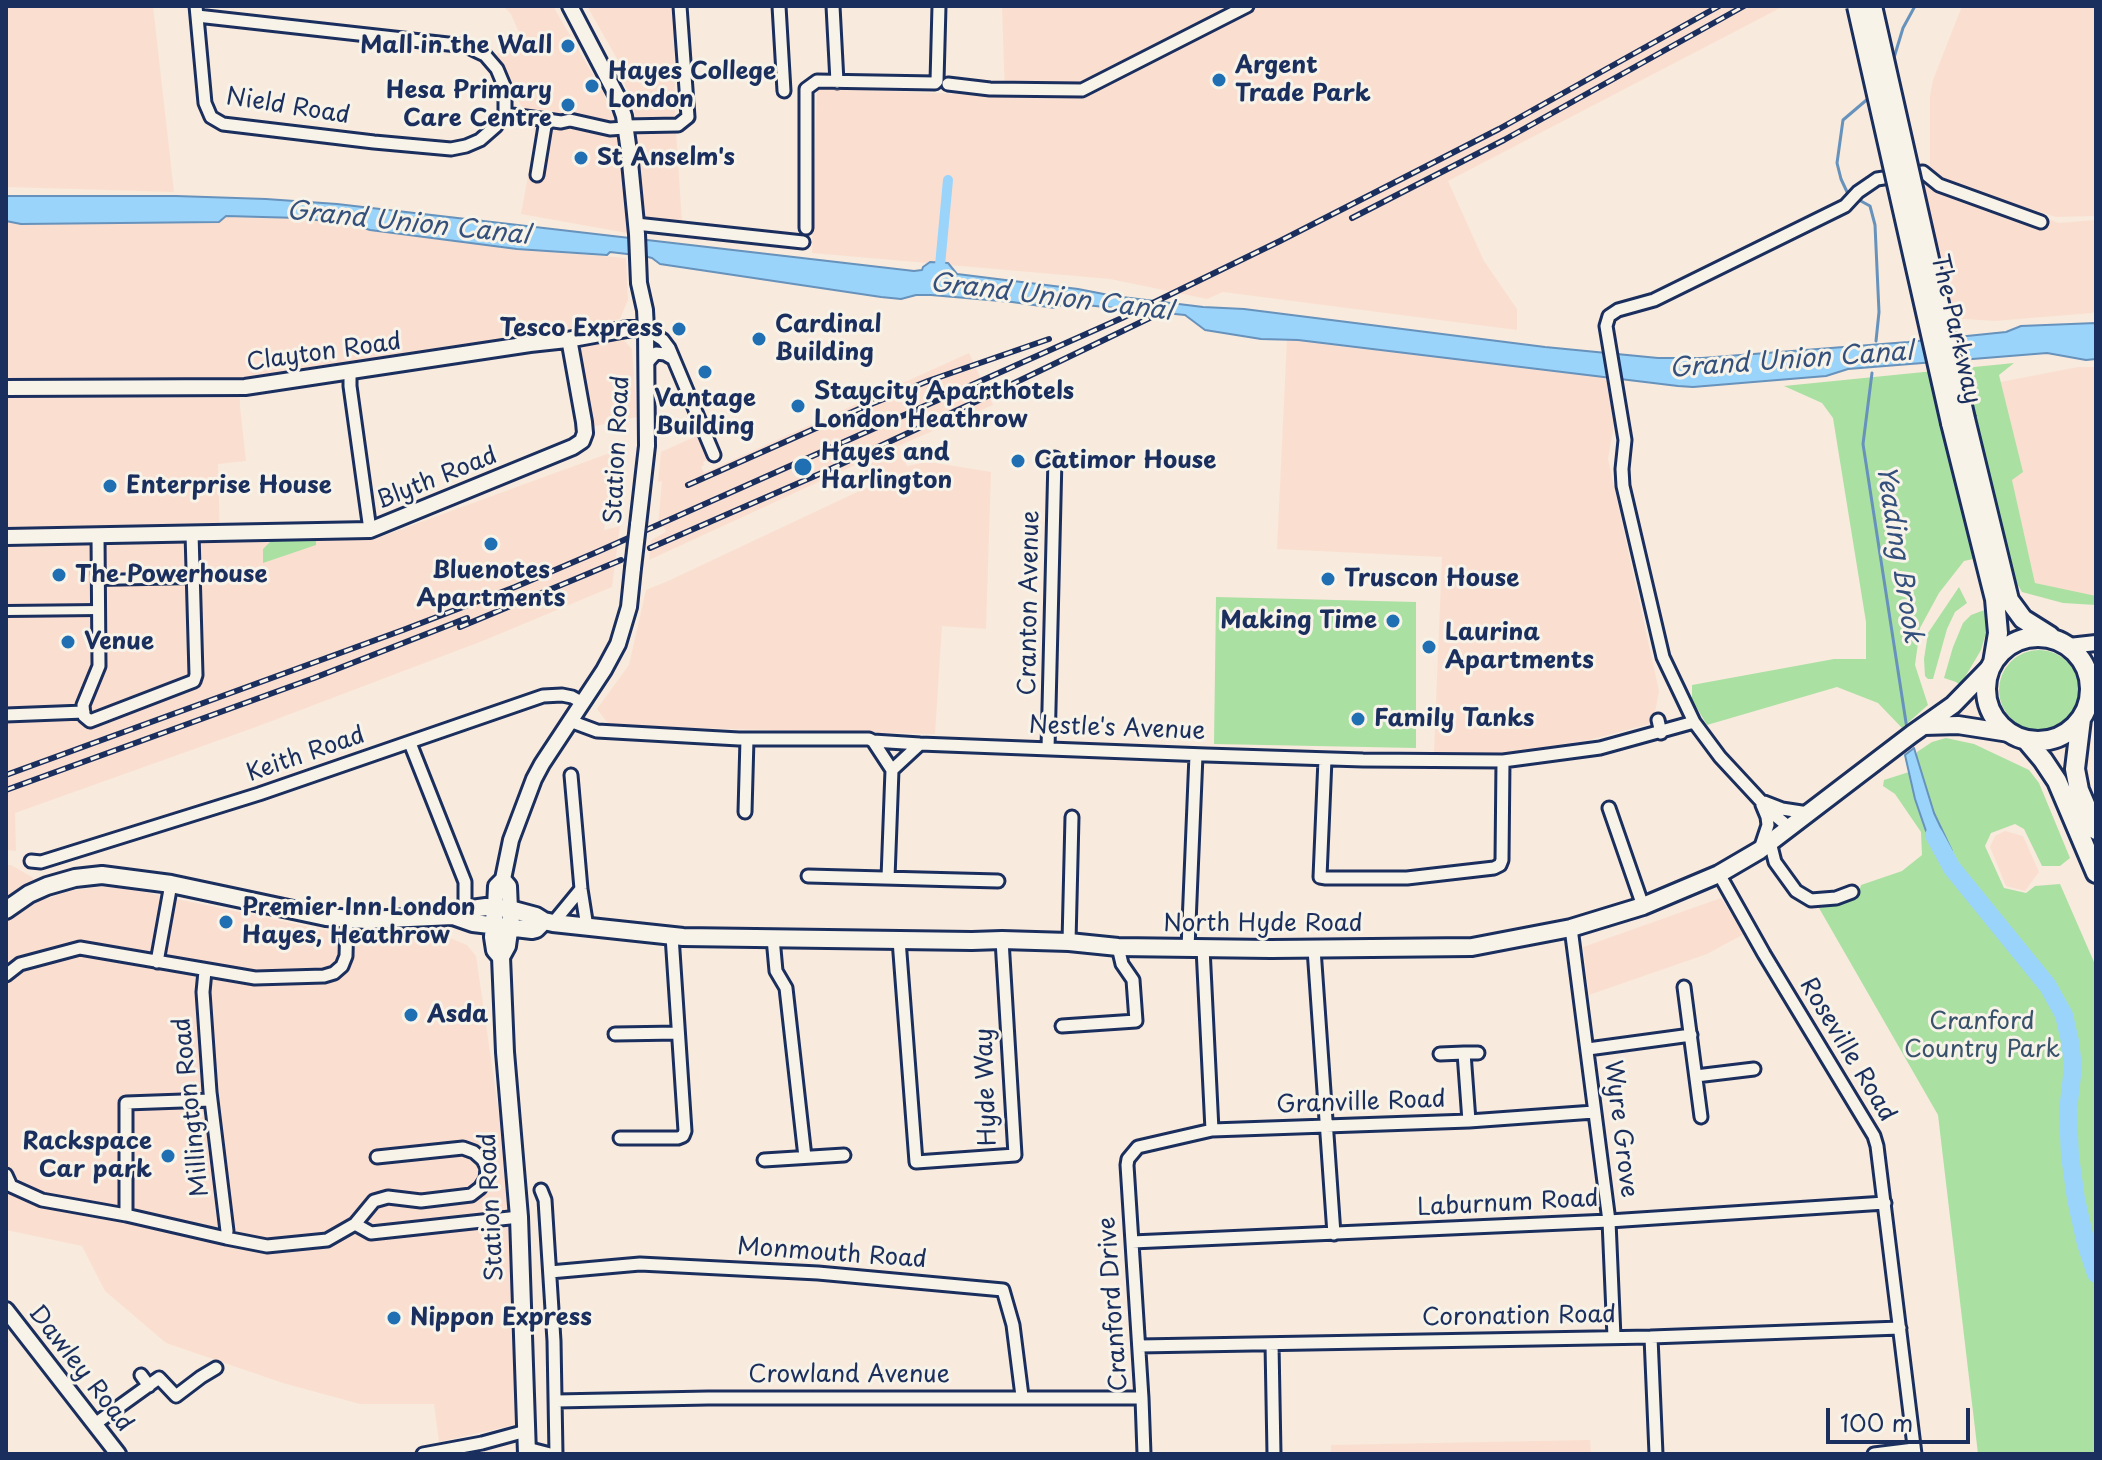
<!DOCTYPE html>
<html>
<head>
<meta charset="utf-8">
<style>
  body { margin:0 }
  #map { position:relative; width:2102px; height:1460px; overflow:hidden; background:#f8eadd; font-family:"Playpen Sans",sans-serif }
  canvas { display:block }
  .frame { position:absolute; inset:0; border:8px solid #1b2f5e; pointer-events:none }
  .scale { position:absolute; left:1826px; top:1408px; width:144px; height:36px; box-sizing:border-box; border:4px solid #1b2f5e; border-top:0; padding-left:10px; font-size:24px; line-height:28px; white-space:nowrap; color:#1b2f5e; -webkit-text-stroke:6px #f7f3e8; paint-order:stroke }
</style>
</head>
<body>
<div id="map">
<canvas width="2102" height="1460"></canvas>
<div class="frame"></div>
<div class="scale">100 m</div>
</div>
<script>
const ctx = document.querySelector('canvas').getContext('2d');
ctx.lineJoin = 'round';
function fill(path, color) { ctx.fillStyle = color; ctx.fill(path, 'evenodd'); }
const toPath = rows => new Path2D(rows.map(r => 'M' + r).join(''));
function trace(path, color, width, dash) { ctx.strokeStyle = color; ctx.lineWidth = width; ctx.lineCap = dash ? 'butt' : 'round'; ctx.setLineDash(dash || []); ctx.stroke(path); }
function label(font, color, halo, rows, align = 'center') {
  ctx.font = font + ' "Playpen Sans",sans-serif'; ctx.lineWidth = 6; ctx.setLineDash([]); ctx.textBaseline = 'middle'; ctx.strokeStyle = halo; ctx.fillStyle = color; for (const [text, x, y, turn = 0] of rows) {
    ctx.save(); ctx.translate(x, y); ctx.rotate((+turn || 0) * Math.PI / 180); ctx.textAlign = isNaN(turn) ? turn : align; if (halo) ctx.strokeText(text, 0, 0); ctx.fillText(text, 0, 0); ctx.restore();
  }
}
const built = toPath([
  [6,6,153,6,174,192,6,187],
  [503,6,553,6,602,90,615,121,627,216,627,233,521,214,536,133,516,96,507,73,496,55,520,35,511,14],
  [587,6,674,6,675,117,682,222,645,218,633,97,625,86,624,71],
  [1002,6,1784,6,1448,181,1484,261,1517,309,1517,330,1223,292,1207,299,1110,279,812,253,817,88,1005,96],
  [1962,6,2096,6,2096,216,2056,217,1953,184,2059,223,2096,220,2096,311,2092,313,1995,321,1950,318,1917,181,1932,173,1930,169,1930,96,1933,80],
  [226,216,299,218,352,224,370,230,438,239,517,249,626,258,628,300,620,319,280,383,240,383,240,407,246,461,218,464,220,541,377,538,618,450,604,530,620,526,612,587,485,640,256,727,15,813,16,851,6,850,6,221,21,224,219,222],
  [622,338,632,349,637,417,591,427,579,345],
  [1287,339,1606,377,1614,425,1608,459,1659,691,1653,723,1589,740,1509,753,1434,752,1442,557,1277,549],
  [969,353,993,405,898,446,907,466,922,463,936,463,991,472,986,629,942,626,935,734,610,726,597,709,629,665,646,590,668,581,870,486,862,462,649,560,651,540,666,532,664,527,658,526,662,481,658,482,661,452,701,434,711,458,703,462,704,465,701,467,704,473],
  [2078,367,2096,367,2096,598,2035,583,1990,384],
  [2005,831,2023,836,2039,872,2025,891,2006,886,1990,847,1995,836],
  [6,865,11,865,32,877,46,899,73,890,101,887,125,888,328,931,445,936,467,945,476,956,513,1210,519,1424,439,1442,434,1404,360,1404,283,1383,166,1343,105,1291,82,1246,6,1230],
  [1721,898,1744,934,1707,954,1589,995,1583,947],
  [1590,1440,1591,1454,1331,1454,1331,1445]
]);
const green = toPath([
  [2014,363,1999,375,2023,472,2012,480,2035,583,2096,596,2096,605,2063,603,2022,592,2013,577,2005,552,1964,561,1939,593,1920,628,1915,665,1928,705,1902,728,1878,703,1837,687,1707,725,1692,700,1692,685,1834,659,1866,659,1866,622,1833,418,1822,403,1784,386],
  [316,540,316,545,263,563,263,549,271,541],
  [1959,587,1967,603,1955,612,1947,629,1933,679,1928,679,1925,676,1924,659,1928,633],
  [1216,597,1416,602,1416,748,1214,744],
  [1987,609,1988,623,1985,636,1981,650,1968,672,1960,685,1956,682,1944,678,1953,647,1963,623,1971,615],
  '1999 690a40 40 0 1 1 80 0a40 40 0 1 1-80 0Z',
  [1946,738,1974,744,2029,770,2039,783,2070,858,2060,866,2042,866,2024,829,2015,824,1991,833,1985,846,2004,888,2026,893,2035,886,2060,884,2094,962,2096,975,2096,1454,1978,1454,1938,1115,1819,908,1857,899,1861,885,1902,871,1922,855,1921,832,1895,794,1883,786,1884,780,1909,772,1915,799,1926,831,1941,858,2054,1001,2061,1018,2068,1070,2078,1069,2080,1055,2070,1013,2056,985,1962,868,1943,835,1934,813,1917,760,1917,752,1932,742]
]);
const water = toPath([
  [6,196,176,196,266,199,337,204,914,271,922,270,923,267,930,262,948,263,957,274,1078,289,1114,296,1203,307,1244,309,1545,347,1658,358,1702,358,1908,342,2006,332,2021,326,2096,323,2096,359,2086,360,2047,353,1848,369,1826,376,1693,387,1678,386,1298,340,1261,339,1205,330,1185,315,1065,303,1055,308,1012,302,931,295,916,295,901,299,881,297,660,264,652,258,644,256,610,252,607,255,517,249,370,230,352,224,299,218,226,216,219,222,21,224,6,221,6,196],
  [1914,748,1934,813,1952,851,1941,858,1926,831,1915,799,1905,755,1914,748]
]);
const stream = toPath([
  [1893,61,1903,28,1915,6],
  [1870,97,1843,120,1837,163,1841,179,1848,194,1870,206,1875,225,1879,312,1876,341],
  [1872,373,1863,444,1907,729]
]);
const canal = toPath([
  [939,276,948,180]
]);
const river = toPath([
  [1934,835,1952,868,2048,986,2064,1015,2070,1041,2073,1067,2068,1111,2070,1156,2076,1199,2086,1244,2096,1274]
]);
const pedestrian = toPath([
  [99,580,194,578],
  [6,611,99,610]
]);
const minor = toPath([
  [196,6,205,103,211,117,223,124,374,142,451,149,466,146,480,140,496,126,505,114],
  [779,6,784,91],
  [833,6,837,82],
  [197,16,466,46,485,55,497,69,505,88,505,114],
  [948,84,990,89,1082,90,1247,6],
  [505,114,561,122,570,120,610,129,625,128],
  [625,126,678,125,688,117,680,6],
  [537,175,546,120],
  [636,224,803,242],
  [806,228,806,89,817,81,935,83,937,81,939,6],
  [646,329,663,340,669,348,714,455],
  [646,364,656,353,665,354,672,358],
  [350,372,350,386,370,530],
  [98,535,99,666,83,705,84,716,90,721,194,681,196,675,192,533],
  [6,715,84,712],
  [1658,720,1661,733],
  [570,721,597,731,739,739,869,739,873,741,920,744,1206,755,1363,760,1503,761,1600,748,1694,722],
  [873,741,892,770,888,878],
  [410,743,465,882,465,916],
  [1048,749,1055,458],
  [1325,759,1320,877,1326,878,1407,878,1494,868,1500,865,1502,860,1503,761],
  [892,770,920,744],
  [571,775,581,889,587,927],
  [1764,802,1782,809,1808,813],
  [1609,808,1643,906],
  [745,812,747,739],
  [1790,828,1772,813,1720,757,1694,722,1663,657,1623,486,1622,469,1625,440,1606,326,1609,316,1618,310,1654,300,1845,206,1858,192,1877,179,1923,172,1939,185,2041,222],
  [1770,842,1775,862,1796,891,1811,900,1836,898,1852,892],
  [1760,849,1768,825,1767,817,1762,805],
  [31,861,41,862,259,794,543,696,562,695,572,697,583,703],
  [1719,874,1764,954,1874,1136,1877,1146,1915,1454],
  [808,876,998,881],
  [553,923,581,889],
  [1571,928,1609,1221,1614,1337],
  [773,938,776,971,786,988,805,1157],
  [899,940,916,1162,1015,1155,1002,940],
  [1069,942,1072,817],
  [1188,948,1196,755],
  [1203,948,1212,1130],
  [1314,949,1334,1234],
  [157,962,171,884],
  [205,971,203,992,210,1092,227,1231,226,1238],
  [6,975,20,964,80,948,255,978,324,976,334,973,342,966,346,956,347,919],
  [1684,987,1701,1117],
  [1062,1026,1136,1021,1133,980,1122,964,1118,947],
  [615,1034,678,1033],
  [1588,1049,1691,1035],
  [1464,1053,1478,1053],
  [1440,1054,1464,1053,1469,1121],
  [1696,1076,1754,1069],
  [620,1138,678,1138,683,1136,685,1131,672,936],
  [764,1160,844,1155],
  [6,1175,11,1186,42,1200,126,1215,226,1238,267,1246,327,1240,355,1224,374,1201,388,1197,421,1201,471,1195,480,1188,486,1179,487,1168,483,1160,474,1152,463,1148,377,1157],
  [541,1190,545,1200,554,1341,556,1454],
  [126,1215,126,1103,211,1100],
  [355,1224,371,1233,519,1217],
  [1132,1242,1609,1221,1885,1203],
  [550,1272,640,1264,818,1273,1003,1290,1013,1325,1022,1396],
  [1651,1337,1656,1454],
  [1272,1344,1274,1454],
  [1139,1346,1651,1337,1900,1328],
  [141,1375,149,1386],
  [556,1401,708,1398,1142,1398],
  [95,1424,159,1378,176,1396,201,1377,216,1368],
  [527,1448,550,1454],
  [423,1454,482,1443,526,1431],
  [1144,1454,1142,1398,1127,1165,1128,1159,1138,1147,1212,1130,1469,1121,1594,1112],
  [1874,1454,1914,1449]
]);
const tertiary = toPath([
  [570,6,617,96,624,116,629,152,637,234,639,283,645,310,646,329,647,446,638,525],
  [6,388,245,387,530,344,567,340,627,329,646,329],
  [6,537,370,530,573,447,582,441,585,433,584,422,570,344,567,340],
  [2069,646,2096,643],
  [2091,693,2096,687],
  [503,879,509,886,510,909],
  [495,908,496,886,503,879,511,840,534,779,542,764,604,670,618,644,629,607,633,568],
  [6,1310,118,1454]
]);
const primary = toPath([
  [1924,726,1958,725,2009,733],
  [495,908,493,937,495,950,501,957,505,1052,519,1217,527,1454],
  [6,910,29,894,47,886,75,878,102,875,171,884,326,917,366,920,453,916,471,909,486,907,510,909,536,916,544,921,553,923,683,937,972,941,1002,940,1069,942,1118,947,1271,949,1472,947,1571,928,1643,906,1719,874,1760,850,1912,734,1953,705,1992,665],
  [453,916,473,923,532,930,536,929,544,921],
  [501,957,507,946,511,917]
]);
const trunk = toPath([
  [1965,419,2009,600,2023,619,2050,636],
  [1951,423,1995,599,1998,633,1993,663],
  '1986 689a52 52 0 1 1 104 0a52 52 0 1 1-104 0Z',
  [2081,719,2075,769,2079,790,2096,830],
  [2027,741,2043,760,2057,781,2096,873]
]);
const rail = toPath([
  [1352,218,1504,140,1744,6],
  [688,485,859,409,928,381,1049,339],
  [650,548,824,472,975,402,1162,312],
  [460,627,621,560],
  [6,775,403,630,515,587,597,552,1122,318,1280,241,1499,129,1719,6],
  [6,790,314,678,467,618]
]);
const tertiaryBridge = toPath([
  [633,568,638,525]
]);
const trunkBridge = toPath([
  [1857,6,1951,423],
  [1872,6,1965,419]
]);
const markers = [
  [568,46,8,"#1f6fb2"],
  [1219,80,8,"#1f6fb2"],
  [592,86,8,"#1f6fb2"],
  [568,105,8,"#1f6fb2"],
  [581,158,8,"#1f6fb2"],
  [679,329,8,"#1f6fb2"],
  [759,339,8,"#1f6fb2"],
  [705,372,8,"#1f6fb2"],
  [798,406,8,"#1f6fb2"],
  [1018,461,8,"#1f6fb2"],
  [803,467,10,"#1f6fb2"],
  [110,486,8,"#1f6fb2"],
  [491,544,8,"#1f6fb2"],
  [59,575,8,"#1f6fb2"],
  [1328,579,8,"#1f6fb2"],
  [1393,621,8,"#1f6fb2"],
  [68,642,8,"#1f6fb2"],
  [1429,647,8,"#1f6fb2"],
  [1358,719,8,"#1f6fb2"],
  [226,922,8,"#1f6fb2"],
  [411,1015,8,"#1f6fb2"],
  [168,1156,8,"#1f6fb2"],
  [394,1318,8,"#1f6fb2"]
];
const poiNames = [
  ["Mall in the Wall",552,46,"right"],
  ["Argent",1235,66],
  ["Trade Park",1235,94],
  ["Hayes College",608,72],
  ["London",608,100],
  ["Hesa Primary",552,91,"right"],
  ["Care Centre",552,119,"right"],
  ["St Anselm's",597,158],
  ["Cardinal",775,325],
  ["Building",775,353],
  ["Tesco Express",663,329,"right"],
  ["Staycity Aparthotels",814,392],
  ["London Heathrow",814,420],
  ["Vantage",705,399,"center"],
  ["Building",705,427,"center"],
  ["Hayes and",821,453],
  ["Harlington",821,481],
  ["Catimor House",1034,461],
  ["Enterprise House",126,486],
  ["Bluenotes",491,571,"center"],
  ["Apartments",491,599,"center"],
  ["The Powerhouse",75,575],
  ["Truscon House",1344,579],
  ["Making Time",1377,621,"right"],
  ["Laurina",1445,633],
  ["Apartments",1445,661],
  ["Venue",84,642],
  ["Family Tanks",1374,719],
  ["Premier Inn London",242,908],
  ["Hayes, Heathrow",242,936],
  ["Asda",427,1015],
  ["Rackspace",152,1142,"right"],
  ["Car park",152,1170,"right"],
  ["Nippon Express",410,1318]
];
const streetNames = [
  ["Nield Road",288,107,9],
  ["The Parkway",1955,329,77],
  ["Clayton Road",324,353,-8],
  ["Station Road",618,450,-87],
  ["Blyth Road",437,479,-22],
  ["Cranton Avenue",1030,603,-89],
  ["Nestle's Avenue",1117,729,2],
  ["Keith Road",306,755,-19],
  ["North Hyde Road",1263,924],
  ["Roseville Road",1847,1050,59],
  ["Hyde Way",987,1087,-92],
  ["Granville Road",1361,1103,-2],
  ["Millington Road",192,1107,-96],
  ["Wyre Grove",1620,1129,83],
  ["Laburnum Road",1508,1204,-3],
  ["Station Road",492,1207,-93],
  ["Monmouth Road",832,1254,4],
  ["Cranford Drive",1114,1304,-94],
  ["Coronation Road",1519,1317,-1],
  ["Dawley Road",80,1369,52],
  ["Crowland Avenue",849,1375]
];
const parkNames = [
  ["Cranford",1982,1022],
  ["Country Park",1982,1050]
];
const waterNames = [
  ["Grand Union Canal",408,224,6],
  ["Grand Union Canal",1051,298,7],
  ["Grand Union Canal",1791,361,-4],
  ["Yeading Brook",1898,554,81]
];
fill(built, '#fadfd0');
fill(green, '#abe0a3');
fill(water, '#9ad4fa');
trace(water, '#6792bc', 2);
trace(stream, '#6792bc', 3);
trace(canal, '#9ad4fa', 10);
trace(river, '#9ad4fa', 18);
trace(pedestrian, '#1b2f5e', 14);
trace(minor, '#1b2f5e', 17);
trace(tertiary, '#1b2f5e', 20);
trace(primary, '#1b2f5e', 22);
trace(trunk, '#1b2f5e', 24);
trace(pedestrian, '#f7f3e8', 8);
trace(minor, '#f7f3e8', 11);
trace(tertiary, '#f7f3e8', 14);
trace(primary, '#f7f3e8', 16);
trace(trunk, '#f7f3e8', 18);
trace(rail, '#1b2f5e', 6);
trace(rail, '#f7f3e8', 3, [9]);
trace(tertiaryBridge, '#1b2f5e', 20, []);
trace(trunkBridge, '#1b2f5e', 24, []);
trace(tertiaryBridge, '#f7f3e8', 14);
trace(trunkBridge, '#f7f3e8', 18);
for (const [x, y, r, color] of markers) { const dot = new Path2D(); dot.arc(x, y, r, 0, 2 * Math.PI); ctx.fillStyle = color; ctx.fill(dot); trace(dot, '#f7f3e8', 3); }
label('bold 24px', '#1b2f5e', '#f7f3e8', poiNames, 'left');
label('24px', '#1b2f5e', '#f7f3e8', streetNames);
label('24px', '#38526c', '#f7f3e8', parkNames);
label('italic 26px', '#34507d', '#f7f3e8', waterNames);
</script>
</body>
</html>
